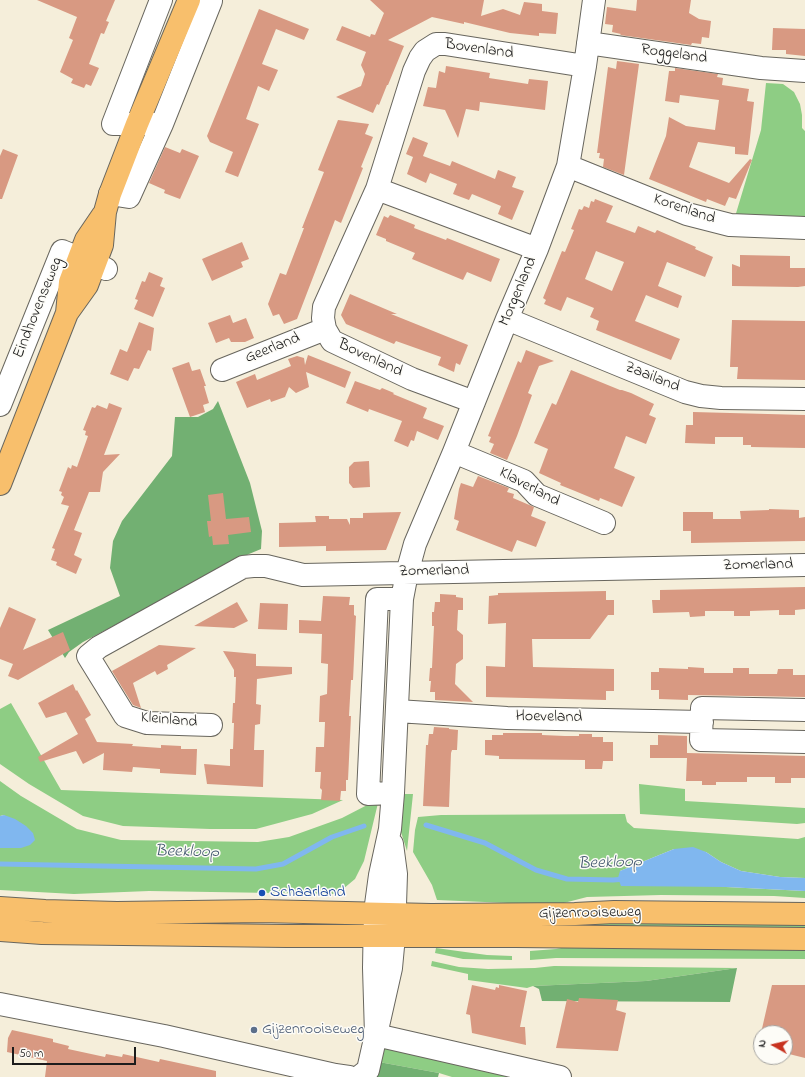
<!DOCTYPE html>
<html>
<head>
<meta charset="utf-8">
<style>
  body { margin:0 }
  #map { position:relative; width:805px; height:1077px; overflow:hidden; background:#f5eeda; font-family:"Indie Flower",sans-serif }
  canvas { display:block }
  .north { position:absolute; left:753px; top:1025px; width:40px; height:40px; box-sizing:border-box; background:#fdfcf7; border:1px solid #a3a29f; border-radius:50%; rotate:278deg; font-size:11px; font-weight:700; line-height:16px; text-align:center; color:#1c1c1c }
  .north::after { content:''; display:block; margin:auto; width:14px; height:18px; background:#c8321e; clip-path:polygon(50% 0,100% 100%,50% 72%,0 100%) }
  .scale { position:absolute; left:12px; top:1047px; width:124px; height:18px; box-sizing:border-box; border:2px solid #1c1c1c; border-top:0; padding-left:5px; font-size:12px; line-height:14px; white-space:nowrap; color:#1c1c1c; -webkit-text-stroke:3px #fdfcf7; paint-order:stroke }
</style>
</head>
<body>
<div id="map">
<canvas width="805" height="1077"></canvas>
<div class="north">N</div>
<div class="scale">50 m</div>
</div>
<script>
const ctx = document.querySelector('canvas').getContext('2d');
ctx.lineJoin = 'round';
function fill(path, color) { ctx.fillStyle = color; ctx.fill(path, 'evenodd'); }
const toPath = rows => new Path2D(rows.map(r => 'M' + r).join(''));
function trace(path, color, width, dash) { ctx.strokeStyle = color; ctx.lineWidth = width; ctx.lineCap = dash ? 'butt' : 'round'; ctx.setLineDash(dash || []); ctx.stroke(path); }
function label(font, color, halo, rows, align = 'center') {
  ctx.font = font + ' "Indie Flower",sans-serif'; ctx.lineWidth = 3; ctx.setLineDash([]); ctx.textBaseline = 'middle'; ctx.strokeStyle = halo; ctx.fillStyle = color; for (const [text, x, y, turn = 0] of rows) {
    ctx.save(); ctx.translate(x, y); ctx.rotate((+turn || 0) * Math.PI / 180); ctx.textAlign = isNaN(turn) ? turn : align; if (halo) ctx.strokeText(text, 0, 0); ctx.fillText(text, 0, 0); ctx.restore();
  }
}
const green = toPath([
  [766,83,783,84,794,92,800,104,802,115,802,128,805,131,805,221,734,220,761,130],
  [11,703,61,790,343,800,312,814,256,829,210,829,123,826,83,816,29,784,0,764,0,709],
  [0,781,21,796,77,829,121,840,258,842,289,837,342,818,373,802,378,803,364,861,355,879,337,894,149,891,74,894,0,890,0,848,21,848,4,815,0,816],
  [639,784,685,789,685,801,805,808,805,823,797,824,640,814],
  [400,794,413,794,407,851,400,829],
  [625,814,627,822,634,828,798,839,805,837,805,878,780,877,741,871,721,862,706,852,674,849,620,871,726,887,805,891,805,898,774,896,661,895,587,897,556,905,437,900,432,885,413,852,415,830,418,817,441,815],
  [591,918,805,923,805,933,560,930],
  [582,944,805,945,805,959,556,958,530,960,530,951,556,949],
  [436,948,487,955,512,956,512,960,463,959,435,953],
  [432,961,459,967,488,969,535,968,554,966,737,968,646,981,533,986,527,988,468,980,468,974,431,966],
  [382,1046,522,1077,452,1077,439,1073,379,1062]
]);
const forest = toPath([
  [218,401,250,483,262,531,261,549,249,554,83,642,69,652,65,658,48,630,120,596,110,568,113,541,122,521,172,456,175,417,198,417,213,409],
  [737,968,730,1002,542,1001,539,989,533,986,646,981],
  [379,1062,439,1073,438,1077,377,1077]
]);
const water = toPath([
  [4,815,15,819,26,826,33,833,35,840,30,845,21,848,0,848,0,816],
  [693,847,706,852,721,862,741,871,780,877,805,878,805,891,726,887,621,886,618,878,620,871,674,849]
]);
const stream = toPath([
  [426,825,485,843,536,870,567,879,613,880,625,879],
  [0,864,256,869,283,864,332,837,364,826]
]);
const building = toPath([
  [37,0,115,0,106,21,109,22,104,34,101,33,89,64,99,68,91,86,86,84,84,88,71,83,73,79,60,72,73,40,69,38,77,17],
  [370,0,484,0,481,16,503,9,520,15,524,2,542,4,542,11,558,13,556,34,539,33,539,36,510,33,464,22,464,24,432,17,388,40,404,46,388,85,387,85,379,105,377,104,373,113,336,97,361,86,365,74,361,65,366,52,336,40,342,26,370,37,371,34,375,35,384,13],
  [637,0,691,0,689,13,699,19,711,21,709,38,702,37,701,44,692,43,691,45,620,35,621,34,612,32,613,25,605,24,607,7,636,11],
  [259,9,309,29,304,40,276,29,262,64,278,70,269,91,258,86,246,119,259,124,238,177,225,172,233,152,210,142,207,136],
  [773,28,805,29,805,56,786,54,786,50,772,50],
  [617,61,639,64,624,175,603,167,604,159,599,158,600,153,597,153,608,67,616,69],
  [446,66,490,73,489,78,528,84,529,79,548,81,545,110,480,102,479,111,466,109,458,138,445,110,423,106,428,87,436,88,439,71,445,73],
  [675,68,718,74,717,77,723,78,722,85,749,89,747,101,754,102,748,155,735,154,735,147,698,142,689,167,729,183,750,159,752,160,736,199,729,197,725,206,707,199,706,202,649,179,666,136,669,117,686,126,715,130,719,100,680,95,679,103,665,101,669,71,675,71],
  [338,120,369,124,365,134,373,137,361,167,363,168,341,223,335,220,297,319,284,324,279,314,273,316,268,304,280,273,286,275,304,228,302,228,324,172,318,170],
  [413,137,428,143,423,156,450,166,452,161,495,179,498,170,516,177,512,187,524,191,512,220,498,214,501,206,472,194,469,200,453,194,457,184,430,173,426,183,407,174,413,157,406,154],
  [165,147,180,153,182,149,199,156,180,199,164,193,165,190,149,183],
  [3,149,18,155,2,199,0,199,0,156],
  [595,199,613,206,606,222,635,233,638,226,655,233,657,230,696,247,695,249,713,257,705,277,667,262,658,286,682,296,678,308,646,295,635,321,680,339,671,360,596,330,599,321,590,317,594,308,567,297,561,311,544,304,546,300,543,298,562,251,565,252,574,230,571,229,579,209,582,210,584,206,589,208,591,201,594,202],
  [596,251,624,262,612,291,585,279],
  [390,215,415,225,414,228,446,240,447,238,500,259,491,282,467,272,463,280,412,259,415,253,386,241,386,239,376,235,384,216,388,218],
  [242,242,249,259,241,262,243,267,212,281,202,259],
  [740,255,790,256,790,268,805,268,805,286,798,287,732,286,732,264,740,267],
  [149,272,163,278,160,286,165,288,153,317,134,309,138,300,135,299,142,281,145,282],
  [350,294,397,314,391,314,468,345,460,365,456,363,454,372,438,365,441,357,396,341,394,344,346,324,341,315],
  [230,315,233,323,246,318,254,338,245,342,231,342,229,338,216,343,208,323],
  [732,320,805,321,805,380,737,379,738,367,730,367],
  [139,322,154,328,151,351,148,350,139,369,134,368,128,381,110,374,120,349,127,352],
  [526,350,554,361,539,366,528,393,532,395,517,436,507,460,490,453,494,444,489,442,491,437,488,436,518,361,521,363],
  [308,355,351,372,345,388,306,372,309,387,296,393,289,387,285,397,271,402,270,399,247,408,236,382,255,374,257,380,291,366,288,359,297,356,304,358,305,365],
  [189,362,192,371,200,369,206,386,204,386,209,403,203,405,205,412,190,417,172,368],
  [571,370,620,390,622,390,631,393,654,404,649,415,656,418,646,444,626,436,614,468,635,477,622,507,600,498,599,501,575,491,560,485,561,483,539,473,548,449,534,443,552,403,556,405],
  [355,381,380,390,382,388,394,393,393,394,427,408,423,418,444,426,438,440,417,431,414,441,411,440,408,447,394,441,402,421,369,409,368,412,346,403],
  [109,403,122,408,104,455,120,454,103,472,100,492,89,492,74,530,82,533,74,555,82,559,76,574,56,565,57,562,51,560,55,549,52,548,69,506,61,504,64,497,61,495,62,492,59,491,68,467,71,469,72,465,77,467,88,436,85,435,86,431,83,430,92,407,95,408,97,405,107,409],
  [693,412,805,415,805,448,751,447,751,445,743,445,743,437,715,437,715,444,685,443,686,425,693,425],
  [369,461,370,487,353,488,349,483,349,467,354,462],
  [478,476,509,488,507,492,514,494,513,498,534,507,531,516,546,522,536,547,517,540,512,552,456,530,459,521,454,519,459,489,461,483,473,487],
  [223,493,226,519,249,517,251,532,228,535,229,544,213,545,212,536,209,537,207,521,211,521,208,495],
  [769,509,799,510,799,518,805,517,805,541,691,543,691,531,683,531,683,512,713,512,713,519,741,519,740,511,769,510],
  [401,512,386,550,326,551,326,546,279,547,279,523,316,522,315,516,329,516,329,519,347,519,350,525,350,518,363,518,363,513],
  [805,587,805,609,795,610,795,615,779,615,779,610,750,611,750,616,734,616,734,611,705,611,705,616,690,617,689,612,653,613,652,600,660,600,660,590],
  [606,591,606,600,614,600,614,615,608,615,590,639,532,639,533,667,614,669,614,691,606,691,606,700,486,697,486,666,505,667,506,623,488,624,489,596,498,595,498,593],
  [440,594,456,595,456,597,463,598,463,610,458,610,457,630,463,635,463,659,456,664,455,684,473,702,435,700,435,692,430,692,431,681,429,681,430,668,432,668,434,626,432,626,432,612,434,612,435,602,440,602],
  [323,596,350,597,349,605,354,605,354,615,356,616,353,680,351,680,349,716,351,716,348,780,346,780,346,791,341,791,340,801,321,800,322,790,320,788,321,772,315,772,316,747,324,747,325,722,319,722,320,696,327,694,328,664,321,663,322,634,299,633,299,620,321,621],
  [237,602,248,621,234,628,194,626],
  [260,603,288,604,287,630,258,629],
  [9,607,36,619,23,650,63,632,70,650,18,680,8,676,13,664,0,659,0,628],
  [159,645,196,648,167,665,168,669,157,675,155,671,133,683,141,708,133,705,112,671],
  [223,651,256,654,256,666,292,667,292,674,257,679,256,704,261,705,260,724,255,725,254,750,264,750,263,787,207,784,204,764,230,766,230,749,233,749,234,723,232,723,233,703,235,703,236,677,234,677,234,670],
  [688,667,704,668,704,673,733,673,733,668,749,668,749,674,777,674,778,669,793,669,793,675,805,675,805,697,688,695,688,700,659,699,659,690,651,690,651,672,659,672,659,668,688,669],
  [73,684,76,691,77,690,91,715,85,719,97,742,133,744,132,746,161,748,161,745,181,746,181,749,197,749,196,775,160,773,160,769,133,767,132,772,103,770,104,753,83,764,76,751,40,762,38,757,78,734,66,712,46,718,38,703],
  [434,727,449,728,449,729,458,730,457,750,452,750,451,753,449,807,423,806,426,745,428,745,429,734,433,734],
  [503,733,542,733,542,735,565,736,579,736,579,734,592,734,592,737,603,737,603,742,613,742,613,761,603,761,602,769,585,769,585,760,499,759,499,756,485,755,485,740,492,740,492,735,503,735],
  [658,735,687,736,687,753,805,756,805,778,791,778,791,783,775,783,775,777,747,777,747,782,716,782,716,785,702,785,702,781,686,781,687,758,650,758,650,745,658,745],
  [472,985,495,990,496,987,499,988,499,985,527,991,520,1027,525,1027,526,1045,472,1033,470,1015,466,1014],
  [772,985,805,985,805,1058,785,1053,785,1033,761,1033],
  [579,998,618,1000,616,1010,626,1013,618,1051,556,1048,567,999,578,1002],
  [12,1030,53,1039,53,1042,69,1046,68,1049,105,1057,106,1054,122,1057,123,1054,159,1062,160,1059,216,1071,216,1077,45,1077,47,1061,7,1052,8,1038]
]);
const minor = toPath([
  [588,43,761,68,805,71],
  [155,124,113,124,161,0],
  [568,166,687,214,730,225,805,228],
  [377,189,537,249],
  [110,194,129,197,162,124,211,1,211,0],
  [507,319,685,392,701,396,721,398,805,399],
  [222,370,325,329],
  [474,402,412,379,332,341,325,329,323,318,324,307,377,189,414,71,420,58,425,51,436,44,445,44,585,66],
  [0,405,62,251,106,269],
  [454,452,524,481,537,495,604,523],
  [805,710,702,708,701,740,805,742],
  [397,711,507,718,702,722],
  [211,725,147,723,125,716,88,656,99,647,243,567,253,566,266,566,303,575,805,565],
  [393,793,368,794,377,599,402,599],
  [0,1004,164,1036,335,1075,349,1077],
  [376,1035,374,968,375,912,380,875,390,829,393,793,402,599,407,573,415,544,454,452,507,319,537,249,568,166,585,66,594,0],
  [376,1035,560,1077],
  [359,1077,368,1070,391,968,394,936,396,874,392,844]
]);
const major = toPath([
  [67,313,87,285,102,245,105,212,110,194,137,124,189,0],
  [0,484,67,313,70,282,79,258,86,240,103,215],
  [0,908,45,911,117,913,261,911,431,915,575,914,614,912,805,914],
  [0,930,42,933,286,936,516,936,805,939]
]);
const markers = [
  [262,893,4,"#1a4fb4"],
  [254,1030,4,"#5c6f8a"]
];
const streetNames = [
  ["Bovenland",479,50,8],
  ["Roggeland",674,55,8],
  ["Korenland",684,210,19],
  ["Morgenland",519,292,-67],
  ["Eindhovenseweg",39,308,-68],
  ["Geerland",273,349,-22],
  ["Bovenland",370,359,25],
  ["Zaailand",652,378,22],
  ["Klaverland",529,488,28],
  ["Zomerland",758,566,-1],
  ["Zomerland",434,572,-1],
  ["Hoeveland",549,718,1],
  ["Kleinland",169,721,5],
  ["Gijzenrooiseweg",590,914,-1]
];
const transitNames = [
  ["Schaarland",270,893]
];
const serviceNames = [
  ["Gijzenrooiseweg",262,1030]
];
const waterNames = [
  ["Beekloop",187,853,1],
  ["Beekloop",610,864,-2]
];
fill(green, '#8ecd84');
fill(forest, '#72b072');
fill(water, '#80b7ef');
trace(stream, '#80b7ef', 5);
fill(building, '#d89982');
trace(minor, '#68665e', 24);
trace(major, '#68665e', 24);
trace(minor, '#fff', 22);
trace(major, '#f8bf6c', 22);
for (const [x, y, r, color] of markers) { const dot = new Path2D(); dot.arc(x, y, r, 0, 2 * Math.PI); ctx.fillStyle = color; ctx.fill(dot); trace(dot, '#fdfcf7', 1.5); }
label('16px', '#1c1c1c', '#fdfcf7', streetNames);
label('16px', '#164399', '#fdfcf7', transitNames, 'left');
label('16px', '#4e5e75', '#fdfcf7', serviceNames, 'left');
label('italic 17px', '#445a70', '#fdfcf7', waterNames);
</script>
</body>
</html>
